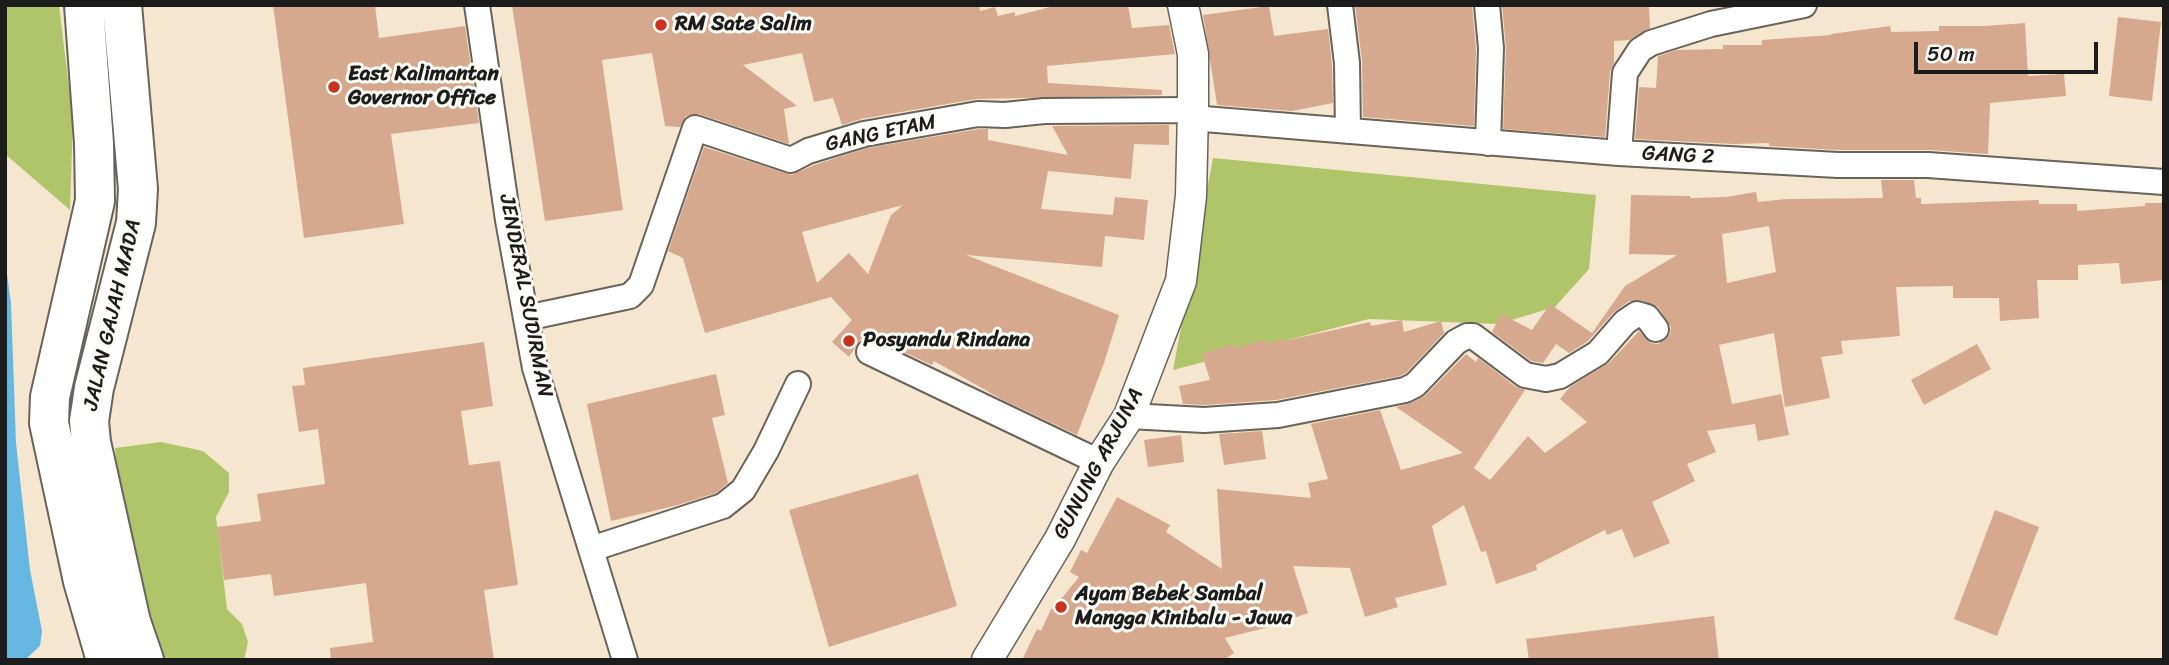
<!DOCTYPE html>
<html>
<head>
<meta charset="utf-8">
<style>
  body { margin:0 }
  #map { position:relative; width:2169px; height:665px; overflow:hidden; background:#f5e7cf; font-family:Sriracha,sans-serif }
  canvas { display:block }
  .frame { position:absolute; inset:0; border:7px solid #1c1c1c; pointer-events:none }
  .scale { position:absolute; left:1914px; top:42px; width:184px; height:32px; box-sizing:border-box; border:4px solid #1c1c1c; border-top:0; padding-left:9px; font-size:21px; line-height:24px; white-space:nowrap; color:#1c1c1c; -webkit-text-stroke:5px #fdfcf7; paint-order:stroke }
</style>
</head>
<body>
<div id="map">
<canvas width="2169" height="665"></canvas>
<div class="frame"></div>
<div class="scale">50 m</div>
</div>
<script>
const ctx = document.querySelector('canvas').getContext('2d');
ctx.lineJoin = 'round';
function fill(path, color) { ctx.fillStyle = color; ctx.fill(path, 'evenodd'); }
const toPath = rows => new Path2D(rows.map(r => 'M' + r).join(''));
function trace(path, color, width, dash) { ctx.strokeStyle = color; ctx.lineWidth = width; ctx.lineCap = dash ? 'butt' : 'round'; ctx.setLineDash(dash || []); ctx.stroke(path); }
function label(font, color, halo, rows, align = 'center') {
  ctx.font = font + ' Sriracha,sans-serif'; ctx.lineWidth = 6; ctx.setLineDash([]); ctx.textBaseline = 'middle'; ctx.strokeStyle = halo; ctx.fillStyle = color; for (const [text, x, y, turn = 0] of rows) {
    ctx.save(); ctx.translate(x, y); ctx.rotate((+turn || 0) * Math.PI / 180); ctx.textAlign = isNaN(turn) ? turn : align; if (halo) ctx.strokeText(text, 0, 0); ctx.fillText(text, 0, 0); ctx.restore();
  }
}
const green = toPath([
  [5,5,59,5,73,121,70,210,5,154],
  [1213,158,1596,195,1589,269,1555,307,1498,324,1369,319,1173,370],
  [161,442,203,451,229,473,229,492,216,517,227,609,242,624,248,642,244,660,165,660,158,647,116,461,115,448]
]);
const water = toPath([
  [5,260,11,303,16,443,30,570,42,631,40,646,25,660,5,660]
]);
const building = toPath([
  [273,5,375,5,379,38,465,26,479,123,391,134,404,224,304,238],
  [512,5,979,5,980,11,995,7,998,16,1015,12,1015,16,1058,5,1128,5,1132,28,1169,25,1175,54,1047,66,1048,83,1162,90,1162,95,976,99,861,119,842,125,833,98,814,102,802,53,743,65,797,106,784,109,789,144,699,114,686,116,680,127,665,126,652,53,602,60,623,210,545,221],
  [1355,5,1472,5,1476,48,1474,126,1363,117,1362,61],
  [1502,5,1649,5,1650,28,1629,40,1614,41,1614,63,1610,72,1605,137,1503,129,1506,48],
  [1269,6,1274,36,1328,29,1332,64,1333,103,1292,111,1217,105,1203,15],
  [2118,17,2161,22,2152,101,2109,96],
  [2025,23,2028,76,2064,74,2066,96,1990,103,1988,154,1929,150,1838,150,1769,146,1769,143,1734,144,1635,139,1639,87,1656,88,1658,56,1677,50,1723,49,1723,45,1762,45,1762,40,1831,35,1831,34,1890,26,1891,32,1939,31,1939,26,1985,26],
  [1169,125,1169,145,1134,144,1131,179,1048,171,1041,209,1113,215,1115,197,1148,200,1144,240,1105,236,1102,267,966,255,1119,315,1104,363,1077,435,1003,400,934,361,932,365,875,339,867,337,860,340,849,357,832,342,852,320,831,297,705,333,683,258,668,251,704,147,792,175,814,165,867,148,979,129,988,129,988,140,1068,155,1052,126],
  [903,205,891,215,868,274,849,253,817,283,802,232],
  [1881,180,1914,180,1916,198,1921,198,1921,204,2039,200,2039,204,2077,204,2077,211,2145,206,2145,203,2164,203,2164,280,2121,284,2119,263,2078,265,2078,280,2037,280,2039,318,2000,321,1999,298,1953,298,1953,286,1896,287,1900,336,1841,341,1843,354,1821,357,1830,398,1785,407,1774,333,1719,345,1732,404,1781,394,1789,435,1758,441,1755,424,1707,431,1716,452,1687,464,1695,481,1652,502,1670,543,1634,558,1622,529,1607,535,1605,530,1536,565,1537,570,1496,584,1486,551,1481,552,1464,505,1432,526,1447,585,1395,598,1398,607,1365,617,1350,568,1293,566,1308,613,1265,628,1225,638,1234,653,1224,660,1022,660,1037,629,1041,631,1051,609,1053,609,1079,577,1070,572,1081,550,1087,553,1117,497,1170,525,1166,532,1222,569,1217,489,1311,498,1308,483,1328,479,1311,424,1380,410,1401,470,1463,453,1396,407,1411,403,1425,396,1466,354,1476,362,1478,358,1516,387,1525,390,1474,468,1490,480,1528,436,1545,453,1587,422,1560,399,1570,387,1609,363,1639,331,1651,343,1658,344,1665,340,1670,334,1671,327,1658,307,1641,300,1629,301,1614,312,1588,341,1569,353,1556,344,1543,363,1531,361,1492,332,1501,314,1532,330,1550,304,1592,333,1625,286,1677,255,1629,254,1631,195,1690,196,1690,198,1726,197,1756,192,1758,202,1786,199,1883,198],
  [1769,226,1776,272,1727,283,1722,234],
  [1402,320,1404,332,1441,321,1444,333,1406,373,1400,376,1276,400,1204,405,1183,404,1179,386,1210,380,1202,354,1233,344,1234,348,1265,340,1266,344,1284,339,1284,341,1370,322,1371,326],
  [484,342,493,406,461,411,469,465,500,461,518,585,484,590,494,660,331,660,330,648,373,642,366,583,274,596,271,574,224,580,217,527,261,521,257,494,325,484,318,429,299,432,292,386,305,385,303,368],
  [1977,344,1991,369,1924,405,1911,380],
  [716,374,725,415,712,418,728,483,716,493,678,505,611,521,587,404],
  [1262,431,1266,459,1224,465,1219,434],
  [1181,435,1184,462,1148,467,1144,440],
  [918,474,957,606,829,647,789,510],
  [1995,510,2039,527,1997,636,1954,619],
  [1714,616,1719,660,1529,660,1526,639]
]);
const minor = toPath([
  [477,5,508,220,535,368,625,660],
  [1340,5,1347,63,1348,131],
  [1487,5,1491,48,1488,143],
  [1192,118,1619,153,1838,165,1928,165,2164,182],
  [1619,153,1625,73,1640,50,1651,43,1711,24,1804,5],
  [526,318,630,296,641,285,695,128,791,160,808,151,864,134,978,114,1005,115,1044,111,1193,110],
  [869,352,1099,462],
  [1129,416,1204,420,1278,415,1405,390,1415,385,1456,342,1467,336,1473,336,1525,375,1546,379,1560,376,1598,353,1625,322,1637,314,1647,317,1656,329],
  [591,549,723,506,743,490,766,451,798,384]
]);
const tertiary = toPath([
  [987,660,1060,539,1099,462,1129,416,1181,281,1191,196,1193,110,1193,54,1183,5]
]);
const trunk = toPath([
  [84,5,94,143,95,201,50,397,49,423,83,581,106,660],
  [122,5,138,189,136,223,94,388,89,421,91,442,131,622,144,660]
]);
const markers = [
  [661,25,7,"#c8321e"],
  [334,87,7,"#c8321e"],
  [849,341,7,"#c8321e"],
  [1061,607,7,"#c8321e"]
];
const poiNames = [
  ["RM Sate Salim",675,25],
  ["East Kalimantan",348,75],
  ["Governor Office",348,99],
  ["Posyandu Rindana",863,341],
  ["Ayam Bebek Sambal",1075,595],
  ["Mangga Kinibalu - Jawa",1075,619]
];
const streetNames = [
  ["GANG ETAM",881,134,-12],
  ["GANG 2",1678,156,3],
  ["JENDERAL SUDIRMAN",525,296,79],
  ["JALAN GAJAH MADA",113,315,-77],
  ["GUNUNG ARJUNA",1099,464,-62]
];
fill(green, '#b0c56a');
fill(water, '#66b7e1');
fill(building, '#d6a88e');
trace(minor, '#68635b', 28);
trace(tertiary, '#68635b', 33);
trace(trunk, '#68635b', 42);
trace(minor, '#fff', 24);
trace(tertiary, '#fff', 30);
trace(trunk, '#fff', 38);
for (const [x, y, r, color] of markers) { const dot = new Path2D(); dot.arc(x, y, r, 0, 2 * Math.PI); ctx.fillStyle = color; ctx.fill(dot); trace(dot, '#fdfcf7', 2.5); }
label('bold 21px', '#1c1c1c', '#fdfcf7', poiNames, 'left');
label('21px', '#1c1c1c', '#fdfcf7', streetNames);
</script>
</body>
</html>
